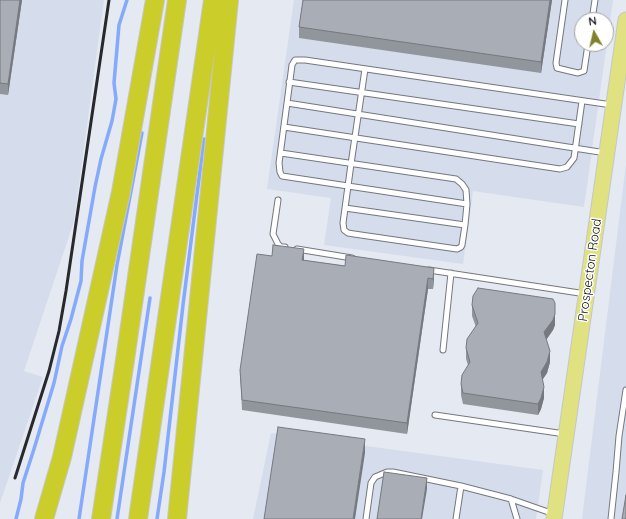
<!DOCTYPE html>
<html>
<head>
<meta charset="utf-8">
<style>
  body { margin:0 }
  #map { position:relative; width:626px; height:519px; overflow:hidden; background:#e5e9f2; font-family:Quicksand,sans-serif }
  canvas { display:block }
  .north { position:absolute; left:574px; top:12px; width:40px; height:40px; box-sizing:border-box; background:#fff; border:1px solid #a1a1a2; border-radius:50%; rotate:352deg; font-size:11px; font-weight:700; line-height:16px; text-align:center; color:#131417 }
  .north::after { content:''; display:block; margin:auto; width:14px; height:18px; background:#80822b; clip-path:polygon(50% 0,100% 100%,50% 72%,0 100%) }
</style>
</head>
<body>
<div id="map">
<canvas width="626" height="519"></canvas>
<div class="north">N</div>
</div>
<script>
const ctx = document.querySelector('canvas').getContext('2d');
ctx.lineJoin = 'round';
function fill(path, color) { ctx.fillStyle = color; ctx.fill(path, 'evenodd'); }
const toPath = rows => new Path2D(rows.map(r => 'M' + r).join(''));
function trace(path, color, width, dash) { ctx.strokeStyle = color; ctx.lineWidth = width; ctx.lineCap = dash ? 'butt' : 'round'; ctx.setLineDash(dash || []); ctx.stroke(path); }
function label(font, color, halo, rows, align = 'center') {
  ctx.font = font + ' Quicksand,sans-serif'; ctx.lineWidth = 3; ctx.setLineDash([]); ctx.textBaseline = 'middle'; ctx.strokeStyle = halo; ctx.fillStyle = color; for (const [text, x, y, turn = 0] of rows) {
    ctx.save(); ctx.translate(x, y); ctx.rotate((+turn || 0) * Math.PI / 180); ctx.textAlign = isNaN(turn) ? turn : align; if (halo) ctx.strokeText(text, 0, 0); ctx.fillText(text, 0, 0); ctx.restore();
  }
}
const built = toPath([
  [0,0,104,0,74,221,24,371,43,377,0,503],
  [294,0,613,0,584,207,473,191,463,264,324,245,331,198,267,189],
  [582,20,606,20,606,44,582,44],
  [626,164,626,519,582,519],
  [271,433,543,470,536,519,253,519]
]);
const stream = toPath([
  [16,519,21,499,23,483,34,449,54,383,62,346,71,319,81,281,82,261,95,187,101,159,112,121,116,99,114,83,119,25,127,0],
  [79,519,117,265,142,133],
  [117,519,150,298],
  [157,519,164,472,183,305,204,139]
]);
const service = toPath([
  [565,0,556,63,557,68,578,73,584,71,588,44],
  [592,20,595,0],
  [365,69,351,164,343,223,344,230,348,233,354,234,457,249,461,247,462,245,465,225],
  [289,82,579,124],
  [287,103,606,153],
  [284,127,560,169,567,167,574,158,582,101],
  [281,153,456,179,462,184,466,190,467,204],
  [278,200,273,234,278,244,281,247,285,247],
  [345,208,465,225,467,204,282,176,280,172,279,163,287,103,292,65,295,60,305,60,612,105],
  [297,249,352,258],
  [429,270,586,294],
  [443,350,451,273],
  [435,415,565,434],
  [511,499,517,519],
  [366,519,371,483,375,477,387,472,393,472,461,486,511,499,554,514],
  [456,519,461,486],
  [611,519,616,472,619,436,626,390]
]);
const primary = toPath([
  [554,519,626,20]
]);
const motorway = toPath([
  [44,519,62,457,121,192,155,0],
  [101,519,125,360,177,0],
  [138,519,213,0],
  [177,519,229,0]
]);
const rail = toPath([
  [15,478,49,371,59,331,66,291,109,0]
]);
const wall = toPath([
  [0,0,22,0,8,95,0,94],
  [303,0,552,0,541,73,299,38,299,27],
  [303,260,434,278,433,289,428,289,407,434,242,410,240,370],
  [472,305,555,325,553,330,546,340,550,362,547,373,542,380,544,398,541,409,538,415,463,404,461,395,461,384,468,365,466,359,466,348,476,327,472,316]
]);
const shadedWall = toPath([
  [20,0,22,0,8,95,8,84],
  [550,0,552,0,541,73,541,62],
  [304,249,304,260,302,271,302,260],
  [434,268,434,278,433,289,433,279],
  [428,278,428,289,407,434,407,423],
  [555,314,555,325,553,330,544,343,544,332],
  [550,351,550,362,547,373,541,382,541,372],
  [544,387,544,398,541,409,538,415,538,404],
  [365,439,365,453,355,519,353,519],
  [427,478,427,489,422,519,421,519]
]);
const building = toPath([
  [0,0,20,0,8,84,0,83,0,0],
  [303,0,550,0,541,62,299,27,303,0],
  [273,245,304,249,302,260,345,266,346,255,434,268,433,279,428,278,407,423,242,400,240,370,257,254,272,256,273,245],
  [478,288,553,299,555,303,555,314,553,320,544,332,550,351,547,362,541,372,544,387,541,398,538,404,463,393,461,384,462,375,470,362,466,348,467,339,478,323,472,305,473,296,478,288],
  [278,427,365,439,353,519,264,519,278,427],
  [384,472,427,478,421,519,377,519,384,472],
  [626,495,626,519,622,519,626,495]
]);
const streetNames = [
  ["Prospecton Road",590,270,-82]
];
fill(built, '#d5dcec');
trace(stream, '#86aafb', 3.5);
trace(service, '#74777f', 7);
trace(primary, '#c6c7c7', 17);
trace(motorway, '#c6c7c7', 20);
trace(service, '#fff', 5);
trace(primary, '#e0e180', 15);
trace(motorway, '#cbcd2b', 18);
trace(rail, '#28292d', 3);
fill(wall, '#91959c');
fill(shadedWall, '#76797f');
fill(building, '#a9adb5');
trace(building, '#76797f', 1);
label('13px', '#131417', '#fff', streetNames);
</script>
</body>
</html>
